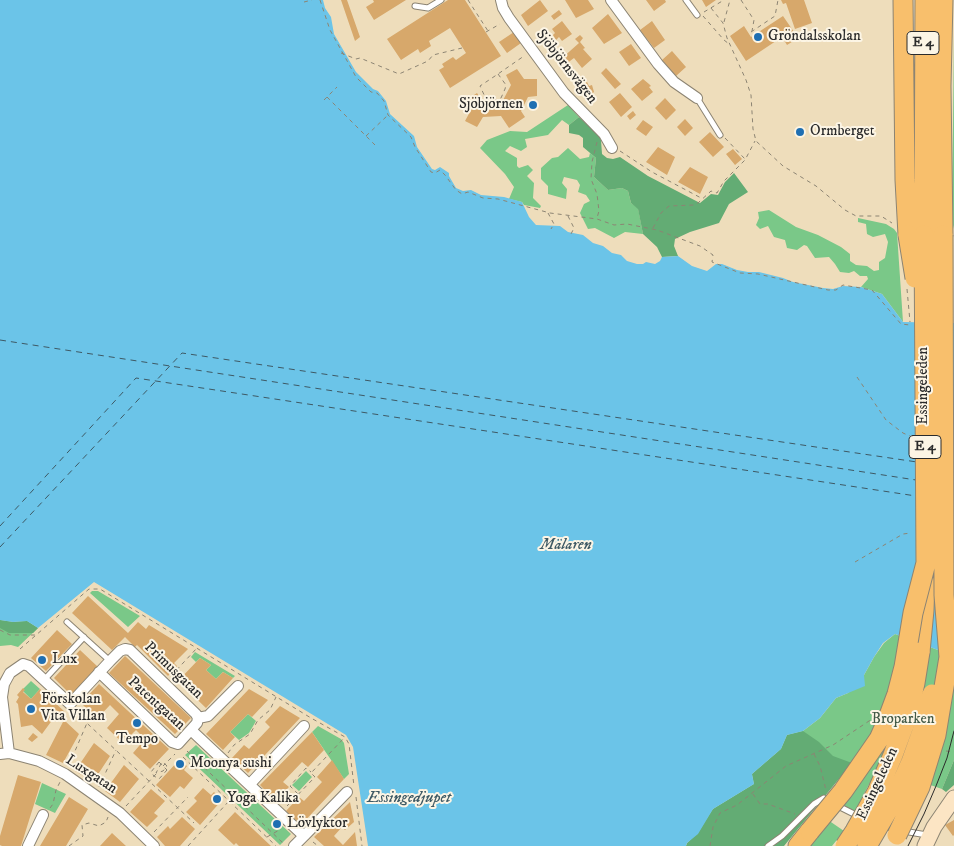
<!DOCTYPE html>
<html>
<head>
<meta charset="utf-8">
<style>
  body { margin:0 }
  canvas { display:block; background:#edb }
</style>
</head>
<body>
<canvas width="954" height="846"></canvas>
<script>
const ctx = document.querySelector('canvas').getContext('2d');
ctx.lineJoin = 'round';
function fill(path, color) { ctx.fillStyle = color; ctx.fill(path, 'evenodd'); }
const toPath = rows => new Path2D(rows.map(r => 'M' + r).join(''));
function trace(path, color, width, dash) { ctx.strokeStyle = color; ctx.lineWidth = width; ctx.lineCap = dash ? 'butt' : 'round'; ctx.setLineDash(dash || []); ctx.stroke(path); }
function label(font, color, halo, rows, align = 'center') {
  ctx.font = font + ' "IM FELL DW Pica",serif'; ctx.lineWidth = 4; ctx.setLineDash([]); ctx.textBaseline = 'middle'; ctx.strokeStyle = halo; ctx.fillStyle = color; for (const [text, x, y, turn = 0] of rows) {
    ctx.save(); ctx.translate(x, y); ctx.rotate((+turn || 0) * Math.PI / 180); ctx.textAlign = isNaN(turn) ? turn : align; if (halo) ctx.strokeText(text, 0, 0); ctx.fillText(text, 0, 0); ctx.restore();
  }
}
const green = toPath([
  [954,33,954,225,953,229,952,221],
  [568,105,579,117,569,125,562,120,548,135,525,139,527,147,521,151,510,146,505,151,517,158,517,166,519,168,528,165,533,170,527,176,534,183,533,198,541,206,540,208,524,205,522,202,509,199,514,187,505,174,480,148,487,140,510,131,527,132],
  [568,148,580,159,589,157,590,153,596,158,594,177,608,190,622,188,628,191,631,203,638,208,643,234,625,232,614,238,595,228,588,229,580,213,584,204,590,201,586,195,578,192,580,185,577,180,564,177,562,183,567,189,566,199,548,194,548,186,541,179,541,168,552,158,558,157],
  [769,210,796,227,818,235,841,247,850,254,850,261,856,265,867,266,874,271,879,270,879,262,885,258,888,242,885,234,873,237,867,234,866,224,858,222,858,218,886,224,894,229,897,233,903,322,882,294,861,287,868,279,867,276,860,276,854,271,849,273,840,272,835,264,829,257,815,258,807,246,804,245,797,250,787,248,785,240,774,237,768,226,760,229,756,225,759,218,758,212],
  [92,591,98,591,140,616,128,627,90,593],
  [0,620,13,622,27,621,38,628,18,647,11,645,0,646],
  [895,634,954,656,954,760,942,789,878,767,854,813,841,805,852,763,686,846,713,809,754,784,752,774,781,749,787,735,803,731,820,718,836,698,848,693,864,675,874,657,884,643],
  [195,652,235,676,233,678,223,672,216,679,206,670,211,665,200,658,196,662,191,657],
  [31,681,40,689,31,699,22,690],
  [248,714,256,721,249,733,239,740,230,732],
  [318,726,341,739,344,743,349,774,344,779,312,732],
  [196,745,291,834,280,845,185,755],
  [306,771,312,777,299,791,292,785],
  [42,783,66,794,55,813,35,804],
  [828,820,844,831,832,846,805,846]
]);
const forest = toPath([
  [579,117,597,133,601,140,602,154,607,158,613,159,620,157,648,176,700,203,711,194,718,195,725,182,734,173,748,192,729,204,719,223,690,232,675,239,674,246,678,256,662,257,657,247,643,234,638,209,631,203,628,191,622,188,608,190,594,177,596,158,583,147,583,138,579,135,569,133,569,125],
  [0,620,13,622,27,621,38,628,33,633,9,633,0,628],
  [803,731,819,742,833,756,852,763,784,846,686,846,687,843,698,833,713,809,754,784,752,774,781,749,787,735],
  [954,760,954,785,946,792,942,789]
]);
const water = toPath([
  [0,0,323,0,325,8,331,17,334,34,356,72,373,89,378,91,386,101,390,114,414,136,417,147,432,169,435,170,440,167,449,173,449,176,456,188,463,191,471,190,481,195,504,197,522,202,529,217,536,225,560,226,568,232,583,235,593,243,603,246,612,253,621,255,627,261,637,264,643,264,646,262,655,264,660,261,662,257,678,256,692,266,707,271,716,264,722,264,737,270,748,272,759,272,783,278,793,282,823,288,833,289,843,286,861,287,882,294,903,322,954,323,954,656,895,634,883,643,874,657,864,675,865,686,836,698,820,718,803,731,787,735,781,749,752,774,754,784,713,809,698,834,687,843,686,846,368,846,353,747,346,735,94,582,38,628,27,621,13,622,0,620]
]);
const ferry = toPath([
  [0,340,916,480],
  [0,526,136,378,916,496],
  [0,547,182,353,917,462]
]);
const building = toPath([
  [341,0,347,0,360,37,355,41],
  [373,0,406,0,374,20,366,7,374,2],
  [448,0,465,0,501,56,450,88,439,70,444,67,442,64,453,57,456,60,466,53,450,28,429,41,431,46,420,53,418,49,401,60,387,39],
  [540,0,548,11,528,26,521,15],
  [565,0,588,0,594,9,576,18],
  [646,0,665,0,666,2,654,11],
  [702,0,716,0,706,7],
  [781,0,804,0,812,23,795,29,786,3,783,4],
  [559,10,562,14,554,20,551,16],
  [608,14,622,33,604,44,592,28],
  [783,16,794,32,791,34,795,40,787,45,782,37,746,61,730,36,744,26,751,37],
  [562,21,572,34,562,41,559,37,556,40,553,35,555,33,552,29],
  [652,21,665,40,654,48,640,30],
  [514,32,521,43,507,53,499,42],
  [580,35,583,38,580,42,585,48,583,49,592,59,582,68,574,58,566,64,561,59,579,43,575,39],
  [631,44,641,58,629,66,619,52],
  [672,51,686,67,676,76,662,60],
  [606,68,621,84,615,89,601,73],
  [517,69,524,79,537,79,537,96,528,97,521,111,525,117,509,128,501,116,483,117,477,127,465,121,471,110,465,101,477,93,484,104,501,104,511,85,506,75],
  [643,79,649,84,651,86,649,87,653,92,642,101,631,89],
  [587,82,589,86,592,85,594,92,585,99,577,88],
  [620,93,632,107,621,117,609,102],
  [665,98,676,110,666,120,655,108],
  [633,111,636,115,630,120,627,116],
  [685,119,693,128,685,136,677,127],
  [643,120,653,127,646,136,636,129],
  [710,132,724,147,713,157,699,142],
  [658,147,675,157,667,175,646,162],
  [733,149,742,159,735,165,726,154],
  [690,167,708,177,700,194,678,182],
  [88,596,128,633,138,622,146,629,149,625,188,649,174,663,177,666,168,676,137,645,135,647,125,637,112,650,72,613],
  [57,630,72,644,46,671,31,658],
  [80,650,98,667,71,695,54,678],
  [125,656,191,718,175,734,109,673],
  [200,658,211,665,206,670,216,679,223,672,233,678,206,708,178,681],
  [99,684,169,749,150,769,133,753,145,739,136,730,123,743,107,728,119,714,110,705,97,719,81,703],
  [23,688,25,690,23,692,31,699,40,689,65,712,56,722,53,719,42,734,32,725,21,727,18,704,16,702,19,697,17,695],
  [249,689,268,700,252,717,248,714,230,732,235,737,223,750,206,734],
  [280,706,300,718,248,773,232,758,244,745,249,749,270,727,265,722],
  [64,720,79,734,63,763,46,755],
  [312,732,324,750,308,767,302,762,283,782,289,787,275,801,260,785],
  [33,733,38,737,32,742,28,739],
  [94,743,110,756,93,782,75,771],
  [179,760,187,766,184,770,193,778,184,789,180,786,170,797,156,785],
  [332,760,344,779,301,825,286,811,299,797,304,801,322,782,317,777],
  [124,765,139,779,120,802,105,791],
  [18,775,41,782,21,846,2,846,0,845,0,836],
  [203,788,211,795,214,792,222,800,200,825,186,812,197,801,194,798],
  [151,789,165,801,154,813,158,816,147,827,130,812],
  [69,797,88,809,66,846,40,846],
  [350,802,354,822,345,830,342,827,334,836,343,845,355,832,357,846,324,846,314,837],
  [235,812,271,846,239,846,236,843,234,845,218,830],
  [182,817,195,829,180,846,165,846,157,837,168,826,170,829],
  [954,820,954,835,953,836,945,825],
  [112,833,126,846,100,846]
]);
const path = toPath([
  [320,0,330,30,356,77,371,92,377,93,384,101,388,115,411,137,415,147,431,172,435,173,440,170,445,175,456,190,462,194,468,192,483,198,498,199,550,213,597,219,614,225,627,224,657,230,700,246,713,255,712,262,740,273,758,274,828,290,836,290,843,285,872,290,901,324,910,325],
  [468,0,488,31],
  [741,0,754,20,752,31],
  [304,2,312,0],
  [711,8,723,23,727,38,746,80,751,95,753,129,756,141,783,166,816,186,845,210,856,216,881,216,892,223],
  [704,12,724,0],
  [703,16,724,40,729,44],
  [724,22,730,0],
  [486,32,500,24],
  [751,32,775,16,778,0],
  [341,53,356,59,360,58,399,74,428,61,433,55,462,48],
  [498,74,506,85,505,89,501,98,497,100,486,99,480,86,498,74,524,56],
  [327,97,375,145],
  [324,100,337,87],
  [366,136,388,115],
  [725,138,745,159],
  [597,142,592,162,591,179,597,194,599,211,597,218],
  [620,151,652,172,703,199],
  [548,213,554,224,551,229],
  [568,216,574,228,570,236],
  [653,228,661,213,669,206,694,205,698,203,711,191,717,193,724,181,745,160,755,141],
  [857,377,886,420,903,433,912,437],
  [855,562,903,534,911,533],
  [0,630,10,635,36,635],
  [20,649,89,589,100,589,311,718,345,737,349,744,354,786],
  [171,676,197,648],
  [76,713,194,823],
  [187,751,284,844],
  [946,751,954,752],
  [228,753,234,745,250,734,258,720,270,710,276,697],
  [814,754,820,766,826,790],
  [183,757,276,846],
  [159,762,151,772,154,776,159,779,167,770],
  [69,765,87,723],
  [163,766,165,764,162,762,156,773,163,771,167,766,165,764,175,754],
  [195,768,213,765],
  [99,787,116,750],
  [298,794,290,786,306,768,311,772],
  [753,794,760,804,768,804,795,814],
  [356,797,362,846],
  [279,798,290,787],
  [126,806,156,774],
  [287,806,315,777,311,773,345,737],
  [50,808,53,804,56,790,60,782],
  [154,832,188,797],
  [267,837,281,829],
  [313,842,318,846],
  [69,846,83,836,82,825,89,823,99,826,106,822,108,817],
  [188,846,239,790],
  [710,846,713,827,720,813,737,805,786,766,833,745,872,719]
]);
const lane = toPath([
  [686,0,697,15],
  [415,6,428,8,441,0],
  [697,98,720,135],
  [67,622,110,661],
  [44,680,84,637],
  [836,805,860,817],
  [903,831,927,835],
  [768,846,782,836,814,804,824,798,829,801]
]);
const street = toPath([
  [501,0,503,8,509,18,564,93,604,134,612,148],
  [611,0,658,64,674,82,697,98],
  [198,718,208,716,238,686],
  [191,730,304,836,294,846],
  [9,753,2,697,4,684,10,673,23,664,29,666,70,704,110,661,120,651,125,649,130,650,196,714,198,718,197,723,178,744,172,742,99,672],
  [0,754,9,753,39,761,65,774,120,813,154,846],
  [250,784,304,726],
  [304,836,347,792],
  [28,846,43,815]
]);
const secondary = toPath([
  [925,846,934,827,954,798]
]);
const highway = toPath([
  [903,0,905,180,908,235],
  [943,0,941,86,943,235],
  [924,235,925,0],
  [920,652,924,610,925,582],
  [798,846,810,831]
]);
const tram = toPath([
  [908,846,924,814,936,786,947,758,954,731]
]);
const pathBridge = toPath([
  [907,289,910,322],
  [159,762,167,770]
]);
const highwayBridge = toPath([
  [908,235,915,278],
  [810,831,843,791,868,755,879,739,887,721,897,694,904,667,913,613,926,563,924,235],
  [897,835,920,787,936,735,949,657,944,595,943,235],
  [845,846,855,831,877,792,893,755,907,717,915,683,920,652],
  [867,846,894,800,911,762,925,723,932,694]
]);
const markers = [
  [758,37,5,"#1f6fb2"],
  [533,105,5,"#1f6fb2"],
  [800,132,5,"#1f6fb2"],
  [42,660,5,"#1f6fb2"],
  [31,709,5,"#1f6fb2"],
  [137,723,5,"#1f6fb2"],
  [180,764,5,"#1f6fb2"],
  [217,799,5,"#1f6fb2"],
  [277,824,5,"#1f6fb2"]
];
const shields = [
  [923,43,32],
  [925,447,32]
];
const shieldNames = [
  ["E 4",923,43],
  ["E 4",925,447]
];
const poiNames = [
  ["Gröndalsskolan",768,37],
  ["Sjöbjörnen",523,105,"right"],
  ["Ormberget",810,132],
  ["Lux",52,660],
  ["Förskolan",41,700],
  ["Vita Villan",41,717],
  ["Tempo",137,740,"center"],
  ["Moonya sushi",190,764],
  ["Yoga Kalika",227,799],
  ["Lövlyktor",287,824]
];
const streetNames = [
  ["Sjöbjörnsvägen",566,67,52],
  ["Essingeleden",924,386,-90],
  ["Primusgatan",173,671,44],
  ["Patentgatan",156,704,42],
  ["Luxgatan",91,775,33],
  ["Essingeleden",878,784,-65]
];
const parkNames = [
  ["Broparken",903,720]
];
const waterNames = [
  ["Mälaren",566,546],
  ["Essingedjupet",409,799]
];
fill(green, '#7ac888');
fill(forest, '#63ac74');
fill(water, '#6bc4e8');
trace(ferry, '#3e5964', 1, [6, 5]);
fill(building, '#d7a86b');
trace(lane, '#8c8473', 7);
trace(street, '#8c8473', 12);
trace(secondary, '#8c8473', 17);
trace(highway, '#8c8473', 21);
trace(path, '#8c8473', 1, [4, 4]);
trace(lane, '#fff', 5);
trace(street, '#fff', 10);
trace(secondary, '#fce5c4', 15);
trace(highway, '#f8bf6c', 19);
trace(tram, '#2b2b2b', 1);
trace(highwayBridge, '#8c8473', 21, []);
trace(pathBridge, '#8c8473', 1, [4, 4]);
trace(highwayBridge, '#f8bf6c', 19);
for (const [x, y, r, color] of markers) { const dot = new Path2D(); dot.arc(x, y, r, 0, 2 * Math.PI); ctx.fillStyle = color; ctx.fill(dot); trace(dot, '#fcf5e5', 2); }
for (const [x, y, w] of shields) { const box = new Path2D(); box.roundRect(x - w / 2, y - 11.5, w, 23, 4); ctx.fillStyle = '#fcf5e5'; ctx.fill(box); trace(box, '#2b2b2b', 1); }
label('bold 14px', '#2b2b2b', null, shieldNames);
label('15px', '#2b2b2b', '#fcf5e5', poiNames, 'left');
label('15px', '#2b2b2b', '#fcf5e5', streetNames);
label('15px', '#435a47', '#fcf5e5', parkNames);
label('italic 16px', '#3e5964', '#fcf5e5', waterNames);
</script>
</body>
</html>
